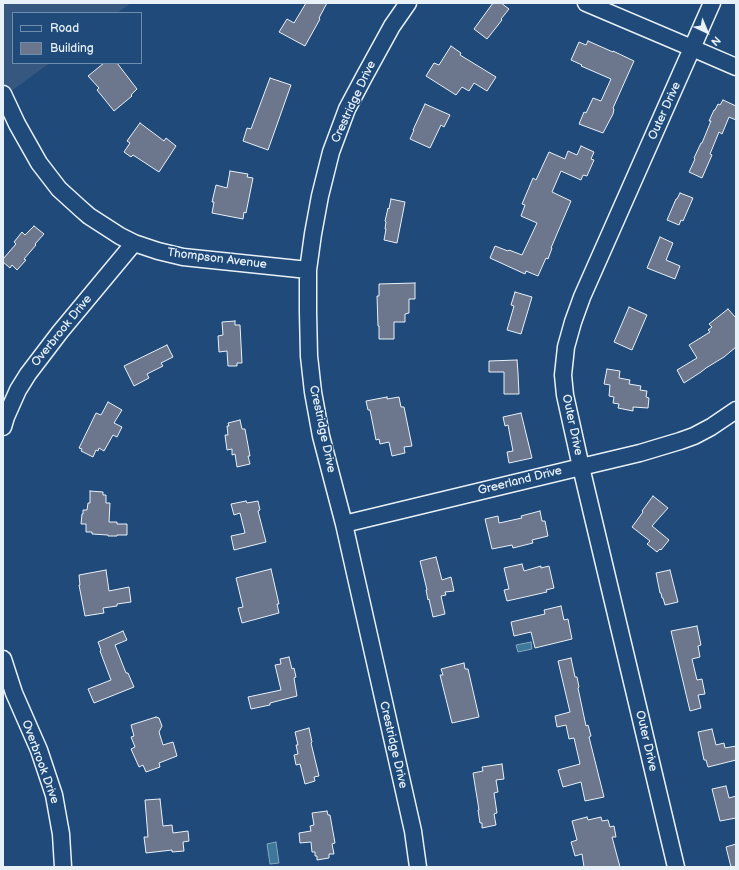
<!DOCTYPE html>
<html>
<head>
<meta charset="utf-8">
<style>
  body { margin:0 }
  #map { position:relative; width:739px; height:870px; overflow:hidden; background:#1f4a7a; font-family:"Balsamiq Sans",sans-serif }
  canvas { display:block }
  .frame { position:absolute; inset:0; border:4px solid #e8f1f8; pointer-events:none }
  .legend { position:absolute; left:12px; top:12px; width:130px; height:52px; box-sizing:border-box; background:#1f4a7a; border:1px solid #6f8dac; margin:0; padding:5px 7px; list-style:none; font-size:12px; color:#e8f1f8 }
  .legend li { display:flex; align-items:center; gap:8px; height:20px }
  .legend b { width:20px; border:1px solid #6f8dac }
  .north { position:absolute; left:687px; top:12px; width:40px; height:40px; -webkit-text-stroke:3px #1f4a7a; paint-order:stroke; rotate:136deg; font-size:11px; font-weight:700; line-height:16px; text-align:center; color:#e8f1f8 }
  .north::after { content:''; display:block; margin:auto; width:14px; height:18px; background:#e8f1f8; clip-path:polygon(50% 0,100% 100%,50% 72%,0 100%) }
</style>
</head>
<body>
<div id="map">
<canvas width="739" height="870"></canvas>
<div class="frame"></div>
<ul class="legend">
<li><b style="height:5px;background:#1f4a7a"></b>Road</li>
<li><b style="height:11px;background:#6c768c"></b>Building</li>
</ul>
<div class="north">N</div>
</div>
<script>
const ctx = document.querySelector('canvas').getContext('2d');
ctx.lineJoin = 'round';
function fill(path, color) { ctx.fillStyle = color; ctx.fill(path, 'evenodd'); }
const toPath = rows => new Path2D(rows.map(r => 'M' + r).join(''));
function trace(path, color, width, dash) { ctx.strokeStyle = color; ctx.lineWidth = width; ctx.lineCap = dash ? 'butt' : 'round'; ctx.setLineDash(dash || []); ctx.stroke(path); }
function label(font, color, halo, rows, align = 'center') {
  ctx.font = font + ' "Balsamiq Sans",sans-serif'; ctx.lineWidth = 3; ctx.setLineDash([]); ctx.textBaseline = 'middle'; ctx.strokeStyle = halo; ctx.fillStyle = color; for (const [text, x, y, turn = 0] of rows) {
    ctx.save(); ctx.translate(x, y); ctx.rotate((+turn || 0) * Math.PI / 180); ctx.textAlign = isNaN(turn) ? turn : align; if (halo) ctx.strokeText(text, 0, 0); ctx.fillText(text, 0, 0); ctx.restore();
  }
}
const built = toPath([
  [3,3,131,3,117,13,13,13,13,63,50,63,3,97]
]);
const water = toPath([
  [531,642,532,649,518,652,516,645,531,642],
  [276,842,279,863,270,864,267,844,276,842]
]);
const building = toPath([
  [306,3,327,3,319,18,320,19,305,46,279,32,287,19,294,23,306,3],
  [493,3,501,3,509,9,501,19,502,20,487,39,474,29,493,3],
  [588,41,613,52,613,51,634,61,613,108,614,109,613,114,603,133,579,124,584,112,586,113,593,98,601,101,611,79,581,66,582,65,571,60,579,42,586,45,588,41],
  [451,46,461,53,460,55,496,77,487,91,474,83,469,91,462,87,456,95,426,76,434,63,439,65,451,46],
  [104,63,117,63,137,89,131,95,132,96,114,111,97,90,99,88,88,76,104,63],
  [270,78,291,85,268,150,243,141,247,128,251,129,270,78],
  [723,100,736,106,736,120,729,117,722,134,719,132,710,154,712,155,702,178,689,172,695,159,694,158,701,143,702,143,711,121,709,121,714,110,715,110,718,104,720,105,723,100],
  [425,104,450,115,444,127,441,125,430,148,410,139,414,130,413,130,425,104],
  [140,123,164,141,166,138,176,146,159,172,133,155,131,157,124,152,130,143,127,141,140,123],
  [581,146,594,152,591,159,594,160,587,176,583,175,581,180,561,171,552,192,571,201,551,248,552,248,548,259,546,258,538,276,526,271,525,274,490,258,495,246,508,251,509,250,522,255,537,223,521,216,525,205,522,204,533,178,536,180,549,152,565,159,568,151,577,155,581,146],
  [230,171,248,174,247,177,253,178,246,213,244,212,243,219,212,213,214,202,212,202,216,185,227,188,230,171],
  [680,193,693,198,683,221,681,220,679,225,667,220,676,199,677,199,680,193],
  [391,199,405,202,397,243,384,240,386,229,385,229,386,222,385,221,388,208,389,209,391,199],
  [34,226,44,234,35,244,36,245,24,259,26,260,17,270,12,265,10,268,3,262,3,259,16,244,14,242,22,232,25,235,34,226],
  [660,237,673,243,666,260,680,266,675,279,647,268,660,237],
  [415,283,415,299,409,299,409,313,405,314,405,322,394,322,394,339,379,339,379,326,378,326,377,296,379,296,379,284,415,283],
  [515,292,532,297,521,334,507,330,514,306,511,305,515,292],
  [629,307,647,315,632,350,614,342,629,307],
  [728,309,736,318,736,347,724,357,706,368,701,372,684,383,677,370,697,358,689,345,710,332,708,330,712,327,709,324,728,309],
  [235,321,235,325,240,325,242,363,237,363,237,366,228,366,227,351,219,352,218,336,223,335,222,322,235,321],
  [167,345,173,357,161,363,163,366,147,374,149,378,134,386,124,366,167,345],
  [517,360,518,373,519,394,504,394,504,372,489,372,489,361,517,360],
  [607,369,620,371,619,378,630,380,629,384,641,386,640,390,647,391,646,397,649,398,648,408,633,407,633,411,618,408,619,404,613,403,614,397,609,396,610,385,604,384,607,369],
  [387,397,387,399,399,397,401,407,404,407,412,446,404,447,405,453,392,456,389,442,380,444,379,439,376,440,370,410,368,410,366,401,387,397],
  [108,402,122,410,114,423,122,427,117,437,113,435,104,451,99,448,98,451,96,450,93,457,81,451,82,449,79,448,96,413,101,415,108,402],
  [521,413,532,458,509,463,507,452,513,451,508,425,505,426,503,417,521,413],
  [240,420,242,429,245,429,250,456,248,456,250,464,237,467,235,454,232,455,232,449,227,450,225,435,228,435,227,426,229,426,228,423,240,420],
  [90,491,103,492,103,495,106,495,106,503,110,503,109,522,117,522,117,524,127,524,127,535,117,535,117,536,108,536,108,535,92,534,92,532,86,532,86,524,81,524,82,514,83,514,83,510,87,510,88,503,90,503,90,491],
  [653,496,668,508,652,526,669,540,661,550,660,549,657,552,647,544,650,541,632,527,643,512,642,511,653,496],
  [246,501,247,503,258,501,260,510,258,511,266,542,234,550,231,536,245,533,240,513,234,515,231,504,246,501],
  [540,511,542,521,545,521,548,536,532,540,533,543,513,548,512,545,492,549,485,519,498,516,499,523,522,518,521,516,540,511],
  [436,557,442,580,451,577,454,591,445,592,446,595,441,596,445,614,433,617,429,599,428,600,426,590,427,590,420,561,436,557],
  [522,564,524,571,541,566,541,568,549,566,554,588,546,590,547,592,507,601,504,590,509,589,504,568,522,564],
  [271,569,279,604,277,604,279,613,242,623,238,608,243,607,236,578,271,569],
  [106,570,109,591,129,587,131,602,117,604,117,606,103,608,104,613,85,616,79,585,80,585,79,575,106,570],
  [670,570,678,602,665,605,663,598,662,598,661,593,660,593,656,573,670,570],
  [561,606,564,620,568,619,572,639,535,648,531,632,514,636,511,622,545,614,544,610,561,606],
  [697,626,701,645,698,646,700,657,692,659,697,680,702,679,705,694,698,695,701,708,690,711,671,631,697,626],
  [123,631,127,640,115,645,126,673,128,673,134,687,94,703,88,689,111,680,100,651,101,650,98,642,123,631],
  [289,657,292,669,294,668,296,677,294,678,297,696,270,703,270,705,251,709,248,697,281,690,275,665,281,664,280,659,289,657],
  [571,658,575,677,577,677,579,687,578,688,586,726,588,725,591,736,589,737,604,797,585,801,581,782,563,787,558,770,580,764,574,738,569,739,566,725,557,727,555,716,570,712,558,661,571,658],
  [464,663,465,669,468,669,479,717,452,723,440,675,443,675,441,669,464,663],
  [156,717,159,718,162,726,159,732,163,745,173,742,177,756,159,763,160,767,146,772,143,765,139,767,131,749,135,747,131,737,134,736,131,725,156,717],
  [309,728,312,742,311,743,319,776,314,777,315,781,305,784,300,764,296,765,294,755,298,754,296,745,298,745,295,732,309,728],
  [712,729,716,745,724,743,725,748,736,746,736,760,708,767,706,760,704,760,698,732,712,729],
  [502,764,504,779,496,780,498,792,494,793,497,813,494,814,496,825,482,828,482,823,480,823,478,810,479,810,473,773,483,771,482,767,502,764],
  [726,786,729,798,736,796,736,818,720,821,712,789,726,786],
  [160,799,163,826,172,825,173,833,188,831,189,841,183,842,184,851,172,852,172,850,146,853,144,837,148,837,145,800,160,799],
  [327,811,328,815,330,815,335,843,332,844,334,854,329,854,329,858,317,860,317,856,315,856,315,852,312,852,311,842,300,843,299,833,311,831,310,826,314,825,312,813,327,811],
  [587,817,588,820,601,817,602,821,608,820,610,827,614,826,616,837,612,837,620,867,584,867,582,854,575,856,571,842,577,840,572,821,587,817],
  [736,844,736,867,731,867,726,847,736,844]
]);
const minor = toPath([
  [408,3,392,26,364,77,347,109,331,152,320,196,313,234,308,270,308,312,309,356,313,392,321,436,344,524,413,831,418,867],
  [586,3,692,48,736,67],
  [3,94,17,124,39,163,59,189,81,209,89,216,120,236,134,243,158,251,183,257,308,270],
  [3,427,6,417,18,390,28,374,60,332,134,243],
  [344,524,581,467,640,453,680,441,694,436,711,427,736,410],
  [3,659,14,693,39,750,54,795,61,834,63,867],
  [676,867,581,467,565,395,563,375,566,347,573,322,582,297,712,3]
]);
const streetNames = [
  ["Crestridge Drive",354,102,-65],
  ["Outer Drive",665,111,-66],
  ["Thompson Avenue",217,259,7],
  ["Overbrook Drive",62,331,-51],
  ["Outer Drive",572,425,78],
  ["Crestridge Drive",322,429,78],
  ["Greerland Drive",520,481,-14],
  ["Outer Drive",646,741,77],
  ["Crestridge Drive",393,745,77],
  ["Overbrook Drive",40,762,70]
];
fill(built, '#36577f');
fill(water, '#3f779a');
trace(water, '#83a8c0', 1);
fill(building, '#6c768c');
trace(building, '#e8f1f8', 1);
trace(minor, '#e8f1f8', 19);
trace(minor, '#1f4a7a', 16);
label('12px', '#e8f1f8', '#1f4a7a', streetNames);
</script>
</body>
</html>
